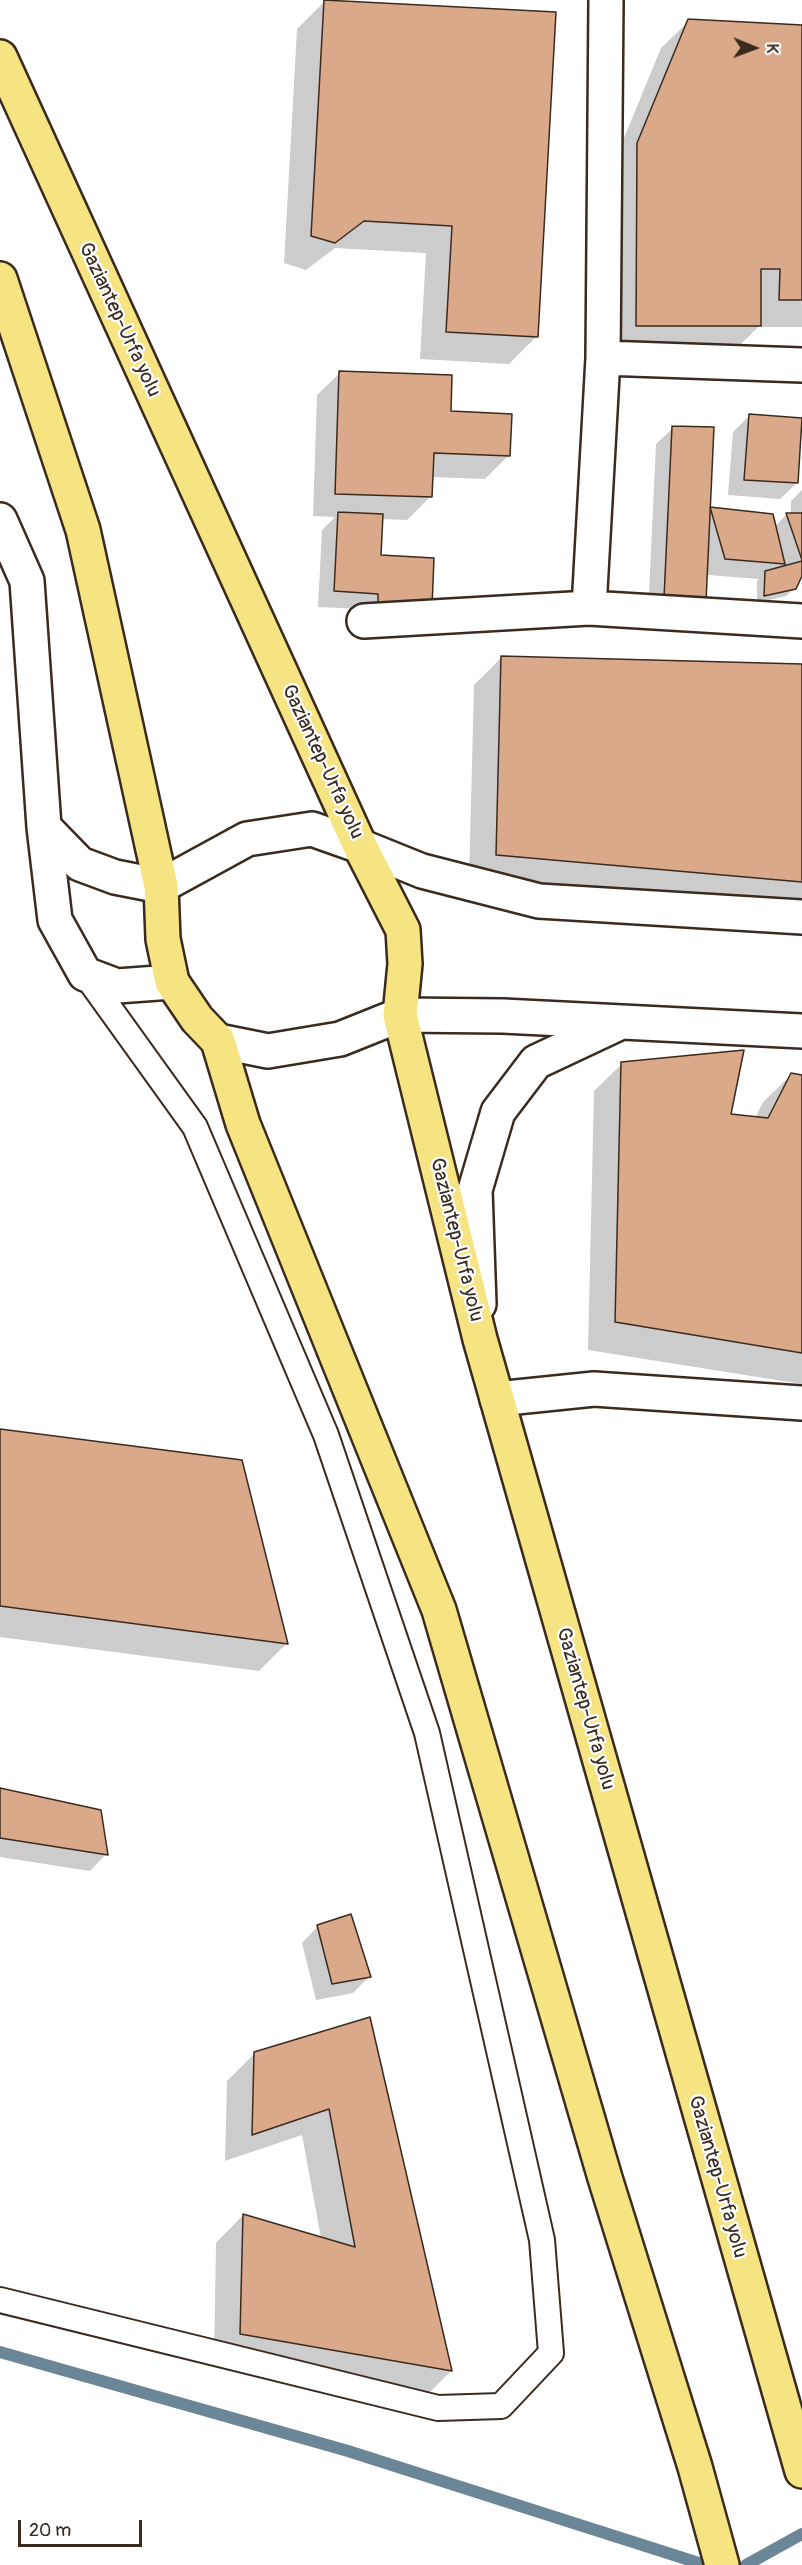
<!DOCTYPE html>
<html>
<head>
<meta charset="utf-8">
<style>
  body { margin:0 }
  #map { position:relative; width:802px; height:2565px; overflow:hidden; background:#fff; font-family:Pangolin,sans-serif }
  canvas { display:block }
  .north { position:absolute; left:724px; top:18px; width:60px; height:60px; -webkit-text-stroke:4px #fff; paint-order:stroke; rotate:91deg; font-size:16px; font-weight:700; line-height:24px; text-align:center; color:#3b2a1e }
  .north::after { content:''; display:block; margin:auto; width:21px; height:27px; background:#3b2a1e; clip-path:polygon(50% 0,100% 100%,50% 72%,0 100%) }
  .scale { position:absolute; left:18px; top:2520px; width:124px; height:27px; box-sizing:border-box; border:3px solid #3b2a1e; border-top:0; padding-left:8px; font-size:18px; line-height:21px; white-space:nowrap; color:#3b2a1e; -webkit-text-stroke:4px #fff; paint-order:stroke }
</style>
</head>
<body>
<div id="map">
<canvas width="802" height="2565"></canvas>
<div class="north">K</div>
<div class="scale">20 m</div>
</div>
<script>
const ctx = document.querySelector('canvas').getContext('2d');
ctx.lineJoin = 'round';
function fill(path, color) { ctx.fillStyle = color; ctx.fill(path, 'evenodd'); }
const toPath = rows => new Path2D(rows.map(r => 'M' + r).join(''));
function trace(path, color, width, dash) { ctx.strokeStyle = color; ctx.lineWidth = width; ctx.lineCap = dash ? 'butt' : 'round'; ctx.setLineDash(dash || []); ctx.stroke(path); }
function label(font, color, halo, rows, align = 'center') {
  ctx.font = font + ' Pangolin,sans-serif'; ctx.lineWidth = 4.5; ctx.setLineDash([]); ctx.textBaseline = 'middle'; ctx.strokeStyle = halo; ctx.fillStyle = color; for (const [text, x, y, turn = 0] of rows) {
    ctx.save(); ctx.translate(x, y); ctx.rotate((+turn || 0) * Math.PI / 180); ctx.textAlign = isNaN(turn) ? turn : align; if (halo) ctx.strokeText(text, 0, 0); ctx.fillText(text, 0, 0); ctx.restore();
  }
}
const shadow = toPath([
  [325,1,537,336,509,364,420,359,426,253,335,248,306,270,284,263,297,29],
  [689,21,802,26,802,327,758,327,732,353,609,353,610,172,661,48],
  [340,373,449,413,508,456,485,479,431,477,430,497,407,520,382,519,380,557,430,606,362,609,318,607,322,530,335,517,313,516,317,395],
  [749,416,797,483,780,499,728,495,733,432],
  [673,428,709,509,772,515,775,526,786,515,791,515,791,501,802,490,802,577,800,577,795,588,786,596,757,603,757,581,759,579,708,575,706,568,648,614,656,444],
  [502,657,802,665,802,911,469,882,474,685],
  [622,1064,729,1115,755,1118,763,1102,791,1075,802,1076,802,1384,588,1350,594,1091],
  [0,1431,286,1644,259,1671,0,1637],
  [0,1790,106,1854,90,1871,0,1857],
  [318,1926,369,1977,353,1993,316,2000,302,1943],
  [369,2019,451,2371,424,2398,214,2362,216,2243,243,2215,321,2238,302,2135,225,2161,227,2081,255,2053]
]);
const stream = toPath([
  [0,2352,348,2451,705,2565],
  [746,2565,802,2534]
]);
const building = toPath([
  [324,0,556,12,538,337,446,332,452,226,364,221,335,243,311,236,324,0],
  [688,19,802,25,802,300,779,300,780,269,761,269,761,326,636,326,637,143,688,19],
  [339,371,452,375,451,411,512,414,510,456,434,453,432,497,335,494,339,371],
  [749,414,802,418,798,483,744,480,749,414],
  [672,426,714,427,706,602,664,598,672,426],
  [710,507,773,514,785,564,725,559,710,507],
  [338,512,383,514,381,555,434,558,432,607,378,604,378,594,334,591,338,512],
  [786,513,802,513,802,560,786,513],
  [802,561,802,576,796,589,764,596,765,571,802,561],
  [501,656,802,664,802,882,496,855,501,656],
  [744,1050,731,1114,768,1118,791,1073,802,1075,802,1353,615,1322,621,1062,744,1050],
  [0,1429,242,1460,288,1644,0,1606,0,1429],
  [0,1788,101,1810,108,1855,0,1838,0,1788],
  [351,1914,371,1977,332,1984,317,1925,351,1914],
  [370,2017,452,2371,240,2334,243,2214,355,2247,329,2109,252,2135,254,2052,370,2017]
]);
const lane = toPath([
  [0,2300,438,2408,501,2406,551,2353,542,2240,427,1733,326,1435,195,1127,85,974]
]);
const street = toPath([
  [603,358,802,365],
  [589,608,603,358,606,0],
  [364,621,589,608,802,621],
  [497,1399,594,1389,802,1403]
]);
const secondary = toPath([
  [0,520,27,581,44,827,55,920,85,974,117,986,172,982],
  [44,827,80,864,115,877,161,886,247,839,312,829,360,846,422,871,539,901,802,917],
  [218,1041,268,1051,340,1039,400,1015,503,1016,802,1031],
  [479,1304,475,1190,498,1112,536,1062,619,1023]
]);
const highway = toPath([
  [0,57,360,846,403,930,405,964,400,1015,480,1339,802,2471],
  [0,279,83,530,161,886,163,939,172,982,197,1019,218,1041,243,1124,439,1610,605,2178,695,2467,722,2565]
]);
const streetNames = [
  ["Gaziantep-Urfa yolu",119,320,65],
  ["Gaziantep-Urfa yolu",322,762,65],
  ["Gaziantep-Urfa yolu",456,1240,76],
  ["Gaziantep-Urfa yolu",585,1709,74],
  ["Gaziantep-Urfa yolu",717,2177,74]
];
fill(shadow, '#0003');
trace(stream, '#6a8697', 12);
fill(building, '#d9a98a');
trace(building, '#3b2a1e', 1.5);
trace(lane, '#3b2a1e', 28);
trace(street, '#3b2a1e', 38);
trace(secondary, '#3b2a1e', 38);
trace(highway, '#3b2a1e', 38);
trace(lane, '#fff', 24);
trace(street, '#fff', 33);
trace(secondary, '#fff', 33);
trace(highway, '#f6e381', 33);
label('20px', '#3b2a1e', '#fff', streetNames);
</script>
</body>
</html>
